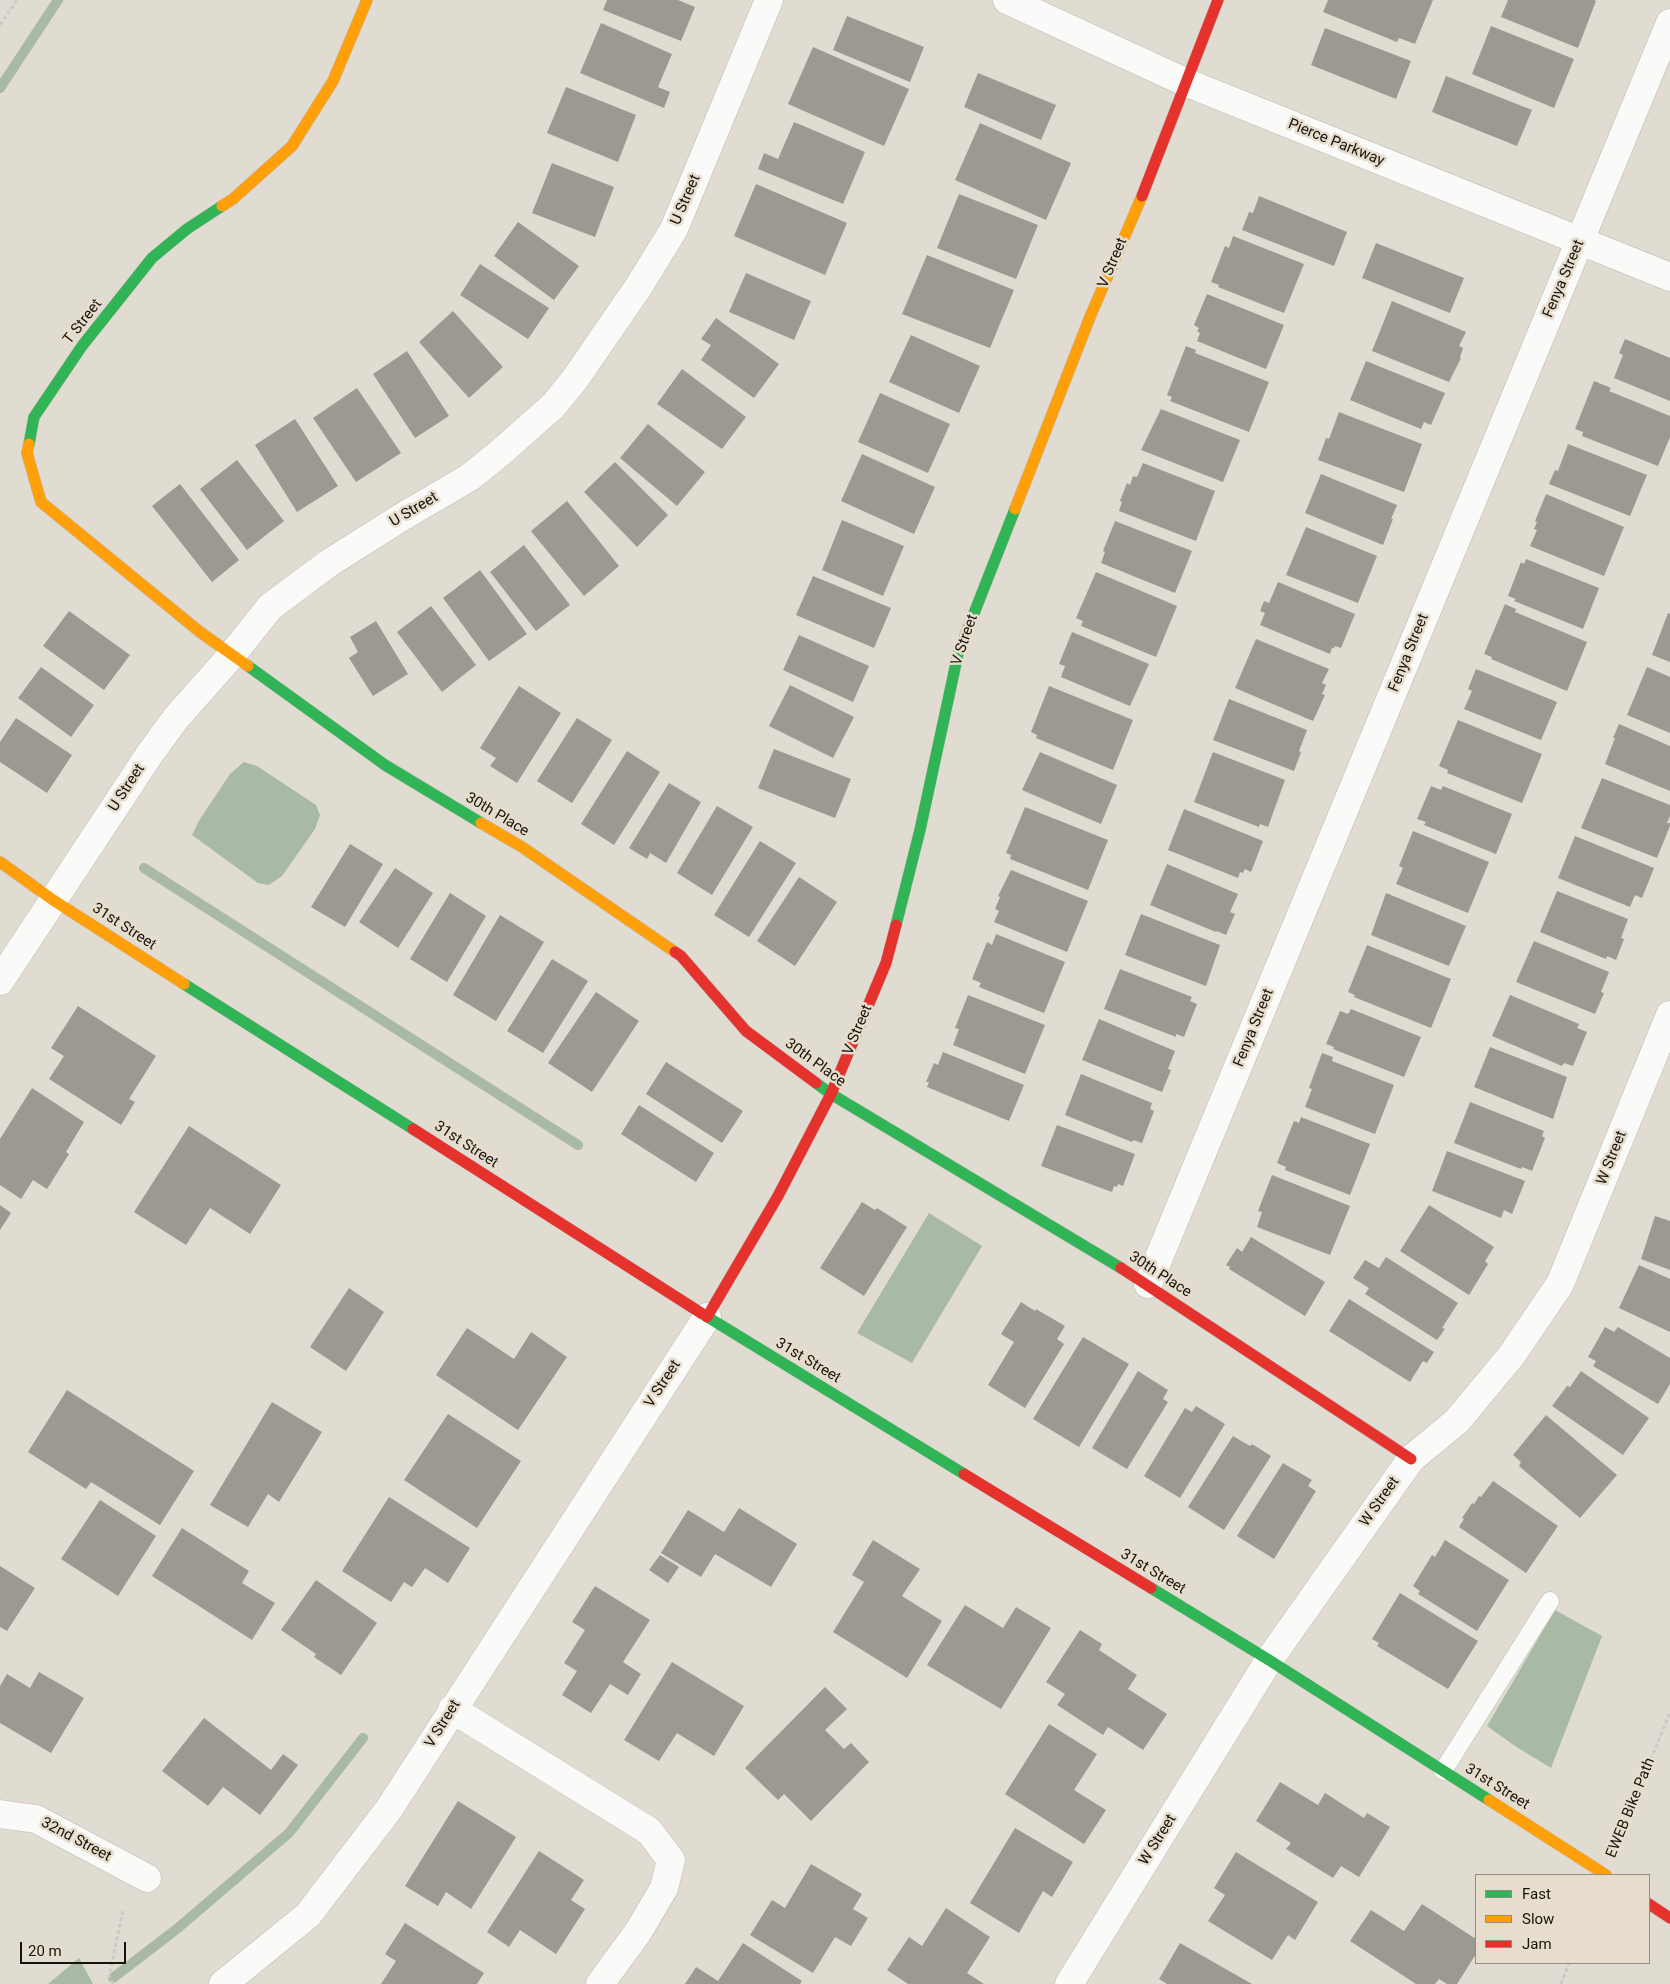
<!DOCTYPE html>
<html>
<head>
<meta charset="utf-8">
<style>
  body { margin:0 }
  #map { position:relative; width:1670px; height:1984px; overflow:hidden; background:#e1dcd2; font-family:Roboto,sans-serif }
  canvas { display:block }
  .legend { position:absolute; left:1475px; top:1874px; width:175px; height:90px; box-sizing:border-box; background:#e7ddcc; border:1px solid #938c80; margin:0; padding:6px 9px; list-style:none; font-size:15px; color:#16130d }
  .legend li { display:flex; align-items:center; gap:10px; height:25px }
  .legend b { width:25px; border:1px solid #938c80 }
  .scale { position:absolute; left:20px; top:1942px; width:106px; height:22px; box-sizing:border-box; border:2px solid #16130d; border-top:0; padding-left:6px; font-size:15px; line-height:18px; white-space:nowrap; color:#16130d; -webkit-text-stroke:4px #e7ddcc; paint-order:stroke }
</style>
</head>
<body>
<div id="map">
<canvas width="1670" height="1984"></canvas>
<ul class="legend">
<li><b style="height:6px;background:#30b455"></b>Fast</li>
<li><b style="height:6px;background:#ff9f0a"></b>Slow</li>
<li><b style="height:6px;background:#e5322d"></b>Jam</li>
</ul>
<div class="scale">20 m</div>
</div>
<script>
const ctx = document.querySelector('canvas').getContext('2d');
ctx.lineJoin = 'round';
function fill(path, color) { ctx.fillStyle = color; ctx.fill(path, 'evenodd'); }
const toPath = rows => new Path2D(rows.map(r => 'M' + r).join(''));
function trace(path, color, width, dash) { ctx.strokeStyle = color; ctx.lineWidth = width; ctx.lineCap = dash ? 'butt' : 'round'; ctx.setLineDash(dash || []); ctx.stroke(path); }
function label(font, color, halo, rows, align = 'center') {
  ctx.font = font + ' Roboto,sans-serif'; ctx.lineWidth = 5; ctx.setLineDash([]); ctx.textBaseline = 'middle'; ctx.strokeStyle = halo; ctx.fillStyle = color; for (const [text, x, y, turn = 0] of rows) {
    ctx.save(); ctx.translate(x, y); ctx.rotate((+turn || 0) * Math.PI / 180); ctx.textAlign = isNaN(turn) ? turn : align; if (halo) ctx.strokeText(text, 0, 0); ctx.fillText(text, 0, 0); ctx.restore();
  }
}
const water = toPath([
  [244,762,257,766,316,805,320,815,315,829,282,876,269,885,258,883,192,835,200,819,230,774],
  [929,1213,982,1246,912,1363,857,1333],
  [1555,1610,1602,1636,1551,1768,1515,1746,1487,1726],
  [79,1958,93,1984,48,1984]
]);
const stream = toPath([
  [0,88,58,0],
  [144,868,578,1145],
  [113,1978,178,1928,289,1833,363,1738]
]);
const building = toPath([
  [607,0,678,0,695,7,681,41,603,10],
  [1328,0,1433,0,1415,44,1399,38,1397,42,1323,12],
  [1508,0,1594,0,1596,1,1578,48,1501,17],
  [847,16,924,47,910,82,833,50],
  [601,23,672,54,658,87,670,92,664,108,580,73],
  [1491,26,1574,59,1554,108,1472,74],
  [1325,28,1411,61,1396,99,1311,65],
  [813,47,909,89,884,146,788,104],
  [978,73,1056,105,1041,140,964,107],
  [1446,76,1532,110,1517,146,1432,112],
  [566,87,636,115,618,162,547,133],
  [794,122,865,152,843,204,758,169,764,153,778,159],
  [980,123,1071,163,1046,220,955,180],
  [552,163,614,187,595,237,532,213],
  [756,184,847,223,825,275,734,236],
  [959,194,1038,225,1016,279,937,248],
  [1259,196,1347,232,1334,266,1242,230,1249,212,1253,213],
  [518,222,579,266,554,300,494,256],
  [1233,236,1304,264,1284,313,1218,287,1219,285,1211,282,1225,246,1229,248],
  [1376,243,1464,278,1450,313,1362,278],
  [927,255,1014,290,990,348,902,314],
  [480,264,549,308,528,339,460,295],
  [746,273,811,301,794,340,729,312],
  [1207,294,1284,325,1266,369,1197,341,1200,333,1197,331,1199,328,1194,325],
  [1392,301,1466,332,1459,346,1463,348,1460,357,1461,358,1449,382,1372,351],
  [453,311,503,367,469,398,419,342],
  [716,318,779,364,754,398,701,360,711,345,701,339],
  [911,335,980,366,959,413,889,382],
  [1625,339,1670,358,1670,401,1614,378,1623,355,1619,353],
  [1186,346,1196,350,1195,353,1269,382,1249,432,1170,401,1172,397,1167,395],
  [407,351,449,416,415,438,373,374],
  [1366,361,1445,393,1431,425,1424,422,1421,429,1350,400],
  [682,369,746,417,722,449,657,404],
  [1594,381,1611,388,1609,391,1670,416,1670,437,1658,466,1582,436,1583,432,1575,429],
  [357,388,401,453,356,482,313,418],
  [880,393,950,424,928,473,858,442],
  [1161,409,1240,440,1223,482,1141,450],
  [1339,412,1422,444,1404,492,1318,460,1326,438,1329,439],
  [295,419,338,486,297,512,255,445],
  [648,424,705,472,677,506,620,458],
  [1568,444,1647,475,1630,516,1549,484,1555,470,1558,471],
  [862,454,935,487,914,534,841,501],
  [237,460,284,521,247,550,200,489],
  [615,462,668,515,637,547,584,492],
  [1143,463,1215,491,1196,541,1119,511,1122,502,1120,501,1127,483,1130,485,1133,476,1137,477],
  [1321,474,1397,505,1391,519,1393,519,1383,545,1305,513],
  [180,484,239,560,212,582,152,506],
  [1546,494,1624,527,1604,576,1530,546,1537,530,1534,529,1537,522,1535,521],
  [567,501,619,566,584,596,531,531],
  [842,520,904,546,883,596,822,570],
  [1115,521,1192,551,1175,593,1101,563,1105,552,1103,551],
  [1306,527,1377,556,1358,603,1286,575],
  [524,545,570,605,536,631,490,572],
  [1526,559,1599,588,1583,629,1514,601,1516,599,1508,596,1521,562,1524,564],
  [480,570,527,634,489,661,443,598],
  [1096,572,1177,606,1156,657,1081,626,1083,621,1076,618],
  [813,576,891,608,874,648,796,615],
  [1278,582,1355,614,1341,648,1335,646,1334,648,1332,648,1330,654,1260,625,1265,613,1260,611,1264,601,1269,603],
  [1505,604,1516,609,1515,612,1587,642,1567,691,1491,659,1492,657,1484,654],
  [431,606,476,665,442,692,397,632],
  [69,611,130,655,104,690,43,646],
  [1668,613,1670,614,1670,662,1652,655],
  [376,621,408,674,373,696,349,658,358,652,350,637],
  [1072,632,1149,664,1130,706,1061,677,1065,666,1059,664],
  [799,635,869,666,853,702,783,670],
  [1256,639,1329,669,1322,683,1326,685,1322,694,1325,695,1313,721,1235,688],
  [41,667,94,705,71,737,18,698],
  [1647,667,1670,677,1670,733,1627,715],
  [1476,669,1557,702,1541,740,1464,709,1472,691,1468,689],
  [790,685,854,717,833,758,769,726],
  [519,686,561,713,517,783,490,766,496,758,480,748],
  [1049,686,1133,720,1113,770,1036,738,1037,735,1031,732],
  [1229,699,1307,730,1299,751,1301,752,1294,771,1213,740],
  [16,718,72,755,47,793,0,762,0,742],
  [577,718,612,740,572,803,537,781],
  [1458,720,1542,754,1522,803,1447,773,1448,770,1439,766],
  [1619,724,1670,746,1670,791,1605,764,1615,738,1613,738],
  [774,749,851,779,835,818,758,788],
  [627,751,660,772,614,845,581,824],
  [1040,752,1117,785,1101,824,1022,790],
  [1213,752,1285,780,1268,827,1260,824,1259,827,1194,802],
  [1602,778,1670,805,1670,816,1667,823,1670,823,1670,826,1657,858,1581,828],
  [669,783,701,802,666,863,650,853,647,859,629,848],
  [1431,786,1441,790,1443,786,1512,814,1496,854,1424,825,1426,822,1417,819],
  [717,806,753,827,712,895,677,873],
  [1025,807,1108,840,1088,890,1010,859,1011,855,1006,853],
  [1184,809,1263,841,1251,872,1245,869,1243,873,1240,872,1238,878,1168,850],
  [1413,831,1489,862,1468,913,1396,884,1403,868,1399,866],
  [1575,836,1654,868,1642,898,1635,895,1630,907,1558,878],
  [760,841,796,863,749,937,714,915],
  [350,844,383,864,345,927,311,907],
  [1167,864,1238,894,1230,912,1235,914,1226,935,1217,931,1216,932,1150,905],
  [395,868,433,893,398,948,359,922],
  [1011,870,1088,901,1067,952,994,922,999,911,995,909,1000,897,998,896],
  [799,877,837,902,795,966,757,941],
  [1557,891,1628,919,1621,938,1624,939,1616,960,1607,956,1606,959,1540,932],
  [450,893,486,916,447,982,410,959],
  [1386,893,1466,926,1449,966,1371,935],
  [1141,914,1220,945,1206,986,1125,955],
  [500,915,544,942,496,1021,453,995],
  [996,934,1065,962,1044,1013,979,987,981,983,972,979,987,942,992,945],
  [1534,941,1609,972,1601,992,1604,993,1595,1014,1516,982],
  [1367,945,1451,979,1431,1028,1354,997,1355,995,1348,992],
  [552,959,588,981,543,1053,507,1031],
  [1120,969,1192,997,1190,1001,1197,1004,1184,1037,1176,1034,1176,1037,1104,1009],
  [596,992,639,1021,592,1092,548,1063],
  [968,995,1045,1025,1025,1074,953,1045,959,1029,955,1028],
  [1510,995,1579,1024,1577,1028,1587,1032,1573,1066,1564,1063,1562,1066,1492,1036],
  [78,1006,156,1056,129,1099,135,1102,121,1125,49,1079,64,1056,51,1048],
  [1351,1009,1421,1037,1404,1077,1333,1049,1334,1047,1326,1044,1340,1011,1348,1014],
  [1099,1019,1175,1051,1168,1069,1171,1070,1162,1092,1082,1060],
  [1490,1047,1567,1077,1553,1119,1474,1087],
  [943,1052,1024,1085,1009,1121,927,1087,929,1082,926,1082,934,1063,938,1065],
  [1322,1053,1333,1057,1332,1061,1394,1085,1375,1134,1305,1107,1312,1089,1309,1088],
  [666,1062,743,1111,722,1143,646,1094],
  [1081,1074,1152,1103,1150,1109,1154,1111,1142,1143,1133,1140,1132,1142,1065,1115],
  [32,1088,84,1122,66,1152,69,1154,47,1189,33,1180,21,1199,0,1185,0,1139],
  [1470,1102,1544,1131,1542,1136,1545,1138,1532,1171,1522,1167,1521,1169,1454,1143],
  [639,1105,714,1153,696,1182,621,1134],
  [1301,1117,1370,1144,1350,1195,1285,1170,1286,1167,1277,1163,1294,1121,1299,1123],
  [1057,1125,1135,1154,1123,1186,1118,1184,1117,1187,1114,1186,1112,1192,1041,1166],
  [189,1126,281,1185,250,1234,210,1208,186,1245,134,1212],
  [1447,1151,1525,1181,1512,1214,1504,1210,1501,1218,1432,1191],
  [1272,1175,1350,1206,1330,1255,1257,1227,1262,1212,1258,1211],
  [862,1202,875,1210,877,1208,907,1227,864,1296,820,1268],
  [0,1205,11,1213,0,1230],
  [1429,1205,1494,1247,1485,1261,1488,1264,1469,1295,1400,1251],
  [1655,1216,1670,1221,1670,1270,1641,1259],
  [1251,1237,1325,1282,1305,1316,1229,1269,1230,1267,1226,1265,1237,1248,1242,1252],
  [1386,1257,1458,1303,1442,1328,1445,1329,1437,1340,1365,1294,1369,1288,1353,1278,1365,1260,1379,1268],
  [1639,1265,1670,1279,1670,1332,1619,1308],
  [349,1288,384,1312,346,1371,310,1347],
  [1349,1299,1434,1352,1427,1363,1423,1361,1410,1382,1329,1331],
  [1021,1302,1035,1311,1036,1309,1065,1326,1057,1339,1064,1344,1025,1408,988,1385,1014,1342,1001,1334],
  [1605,1327,1614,1332,1618,1327,1670,1358,1670,1384,1658,1404,1593,1366,1596,1361,1588,1357],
  [467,1328,514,1359,531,1332,567,1357,518,1430,436,1375],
  [1083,1337,1129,1364,1079,1447,1033,1419],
  [1138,1371,1168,1390,1163,1399,1168,1402,1127,1469,1092,1448],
  [1581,1371,1649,1418,1623,1455,1552,1406,1567,1386,1570,1387],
  [67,1390,194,1471,160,1525,91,1482,86,1489,28,1452],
  [272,1402,322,1432,279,1502,268,1494,248,1527,210,1505],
  [1196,1406,1225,1424,1180,1498,1144,1476,1185,1408,1192,1412],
  [448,1414,521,1461,477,1528,404,1480],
  [1546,1415,1617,1475,1580,1518,1519,1466,1521,1462,1513,1455],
  [1233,1436,1250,1446,1252,1444,1271,1456,1224,1530,1188,1507],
  [1283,1463,1312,1480,1308,1486,1316,1491,1274,1559,1237,1536],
  [1493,1481,1558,1526,1526,1573,1459,1527,1464,1519,1462,1518,1472,1503,1474,1504,1479,1496,1481,1497],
  [389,1497,470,1548,448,1583,425,1568,412,1587,404,1582,391,1602,342,1571],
  [100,1500,156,1536,118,1596,61,1559],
  [739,1508,797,1544,771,1587,715,1554,701,1577,661,1553,688,1510,724,1532],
  [182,1528,249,1571,242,1583,275,1603,252,1640,152,1576],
  [873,1540,920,1569,902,1596,942,1621,907,1678,833,1632,864,1582,852,1575],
  [1445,1540,1509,1580,1477,1631,1418,1594,1420,1591,1413,1586,1432,1555,1435,1557],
  [660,1555,679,1567,668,1583,649,1570],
  [0,1566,35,1588,7,1631,0,1627],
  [316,1580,377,1623,341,1675,314,1657,316,1654,281,1630],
  [595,1586,650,1620,623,1662,641,1674,628,1695,610,1684,591,1713,562,1695,577,1671,564,1663,585,1630,572,1622],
  [1400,1593,1478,1641,1448,1689,1377,1646,1379,1643,1372,1639],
  [965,1605,1003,1628,1016,1607,1051,1628,1001,1709,927,1665],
  [1080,1630,1102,1644,1099,1650,1137,1675,1128,1689,1167,1714,1143,1750,1108,1727,1103,1735,1057,1705,1065,1694,1046,1682],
  [672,1662,744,1706,714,1756,677,1733,659,1761,624,1740],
  [39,1672,84,1698,51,1753,0,1723,0,1686,7,1674,30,1688],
  [825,1687,847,1709,825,1730,844,1749,851,1743,869,1762,811,1821,784,1794,778,1800,745,1768],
  [204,1718,271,1770,283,1754,298,1765,260,1815,223,1787,208,1806,162,1771],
  [1049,1724,1097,1754,1074,1790,1106,1810,1084,1844,1005,1794],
  [1280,1782,1318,1805,1325,1793,1364,1818,1367,1813,1390,1827,1359,1877,1341,1866,1333,1878,1286,1849,1291,1843,1256,1821],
  [458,1801,516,1837,471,1909,446,1892,438,1906,405,1886],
  [1015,1828,1073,1862,1052,1897,1043,1891,1019,1933,970,1903],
  [539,1851,584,1880,571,1900,585,1909,556,1954,520,1930,509,1947,487,1932],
  [1236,1852,1318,1902,1295,1940,1288,1935,1272,1960,1208,1921,1225,1895,1214,1888],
  [811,1864,862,1894,853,1909,868,1918,851,1946,835,1937,813,1973,750,1935,772,1900,785,1908],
  [1422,1904,1476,1939,1476,1954,1457,1984,1447,1984,1439,1979,1435,1984,1416,1984,1350,1941,1371,1910,1404,1931],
  [946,1908,990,1937,967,1973,984,1984,908,1984,887,1970,909,1937,922,1946],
  [405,1923,484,1973,477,1984,381,1984,396,1961,385,1954],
  [743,1943,802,1981,800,1984,685,1984,696,1967,718,1981],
  [1180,1943,1252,1984,1167,1984,1159,1979]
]);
const path = toPath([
  [0,25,17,0],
  [1617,1844,1670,1712],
  [113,1984,109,1977,123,1910],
  [1561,1984,1569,1963]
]);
const lane = toPath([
  [1443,1771,1550,1601]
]);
const street = toPath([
  [1007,0,1185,82,1670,277],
  [0,981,149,755,176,718,231,656,270,607,329,563,402,517,470,477,501,452,554,405,575,379,639,286,674,229,769,0],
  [1148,1284,1670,23],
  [452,1709,649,1831,671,1860,664,1888,638,1932,600,1984],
  [0,1814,36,1819,147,1878],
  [223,1984,308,1915,389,1809,707,1317],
  [1069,1984,1269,1660,1411,1459,1457,1421,1511,1356,1560,1284,1670,1015]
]);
const fast = toPath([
  [29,444,34,417,82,346,152,258,187,229,222,206],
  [248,666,385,765,481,823],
  [896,925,920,830,958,654,1015,509],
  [184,984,413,1129],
  [816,1083,831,1094,1121,1268],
  [701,1313,964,1474],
  [1151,1588,1269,1660,1489,1800]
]);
const slow = toPath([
  [222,206,233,199,292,146,333,81,367,0],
  [29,444,27,453,41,502,200,632,248,666],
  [1015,509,1090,317,1142,196],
  [481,823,522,847,675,952],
  [0,862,53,900,184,984],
  [1489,1800,1606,1875]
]);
const jam = toPath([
  [1142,196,1218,0],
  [675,952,681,956,746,1031,816,1083],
  [413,1129,701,1313],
  [1121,1268,1411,1459],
  [707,1317,778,1196,831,1094,886,963,896,925],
  [964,1474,1151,1588],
  [1649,1904,1670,1918]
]);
const streetNames = [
  ["Pierce Parkway",1336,143,22],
  ["U Street",686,200,-67],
  ["V Street",1113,263,-67],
  ["Fenya Street",1564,279,-67],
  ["T Street",83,322,-52],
  ["U Street",414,510,-31],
  ["V Street",965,640,-71],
  ["Fenya Street",1409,653,-68],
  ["U Street",127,788,-57],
  ["30th Place",497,815,31],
  ["31st Street",124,927,33],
  ["Fenya Street",1254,1028,-68],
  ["V Street",858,1030,-67],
  ["30th Place",815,1063,36],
  ["31st Street",466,1145,33],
  ["W Street",1612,1158,-68],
  ["30th Place",1160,1275,33],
  ["31st Street",808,1361,31],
  ["V Street",663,1384,-57],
  ["W Street",1380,1502,-55],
  ["31st Street",1153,1572,31],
  ["V Street",443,1724,-58],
  ["31st Street",1497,1787,32],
  ["EWEB Bike Path",1631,1808,-68],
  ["32nd Street",76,1840,28],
  ["W Street",1158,1840,-58]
];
fill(water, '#a8b9a5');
trace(stream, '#a8b9a5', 10);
fill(building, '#9e9892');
trace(lane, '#bdb9b1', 19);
trace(street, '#bdb9b1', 29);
trace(fast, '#bdb9b1', 12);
trace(slow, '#bdb9b1', 12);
trace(jam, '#bdb9b1', 12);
trace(path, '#cccac7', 3, [4, 2.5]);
trace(lane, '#fafaf8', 18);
trace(street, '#fafaf8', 28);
trace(fast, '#30b455', 11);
trace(slow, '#ff9f0a', 11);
trace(jam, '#e5322d', 11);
label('15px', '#16130d', '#e7ddcc', streetNames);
</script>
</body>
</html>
